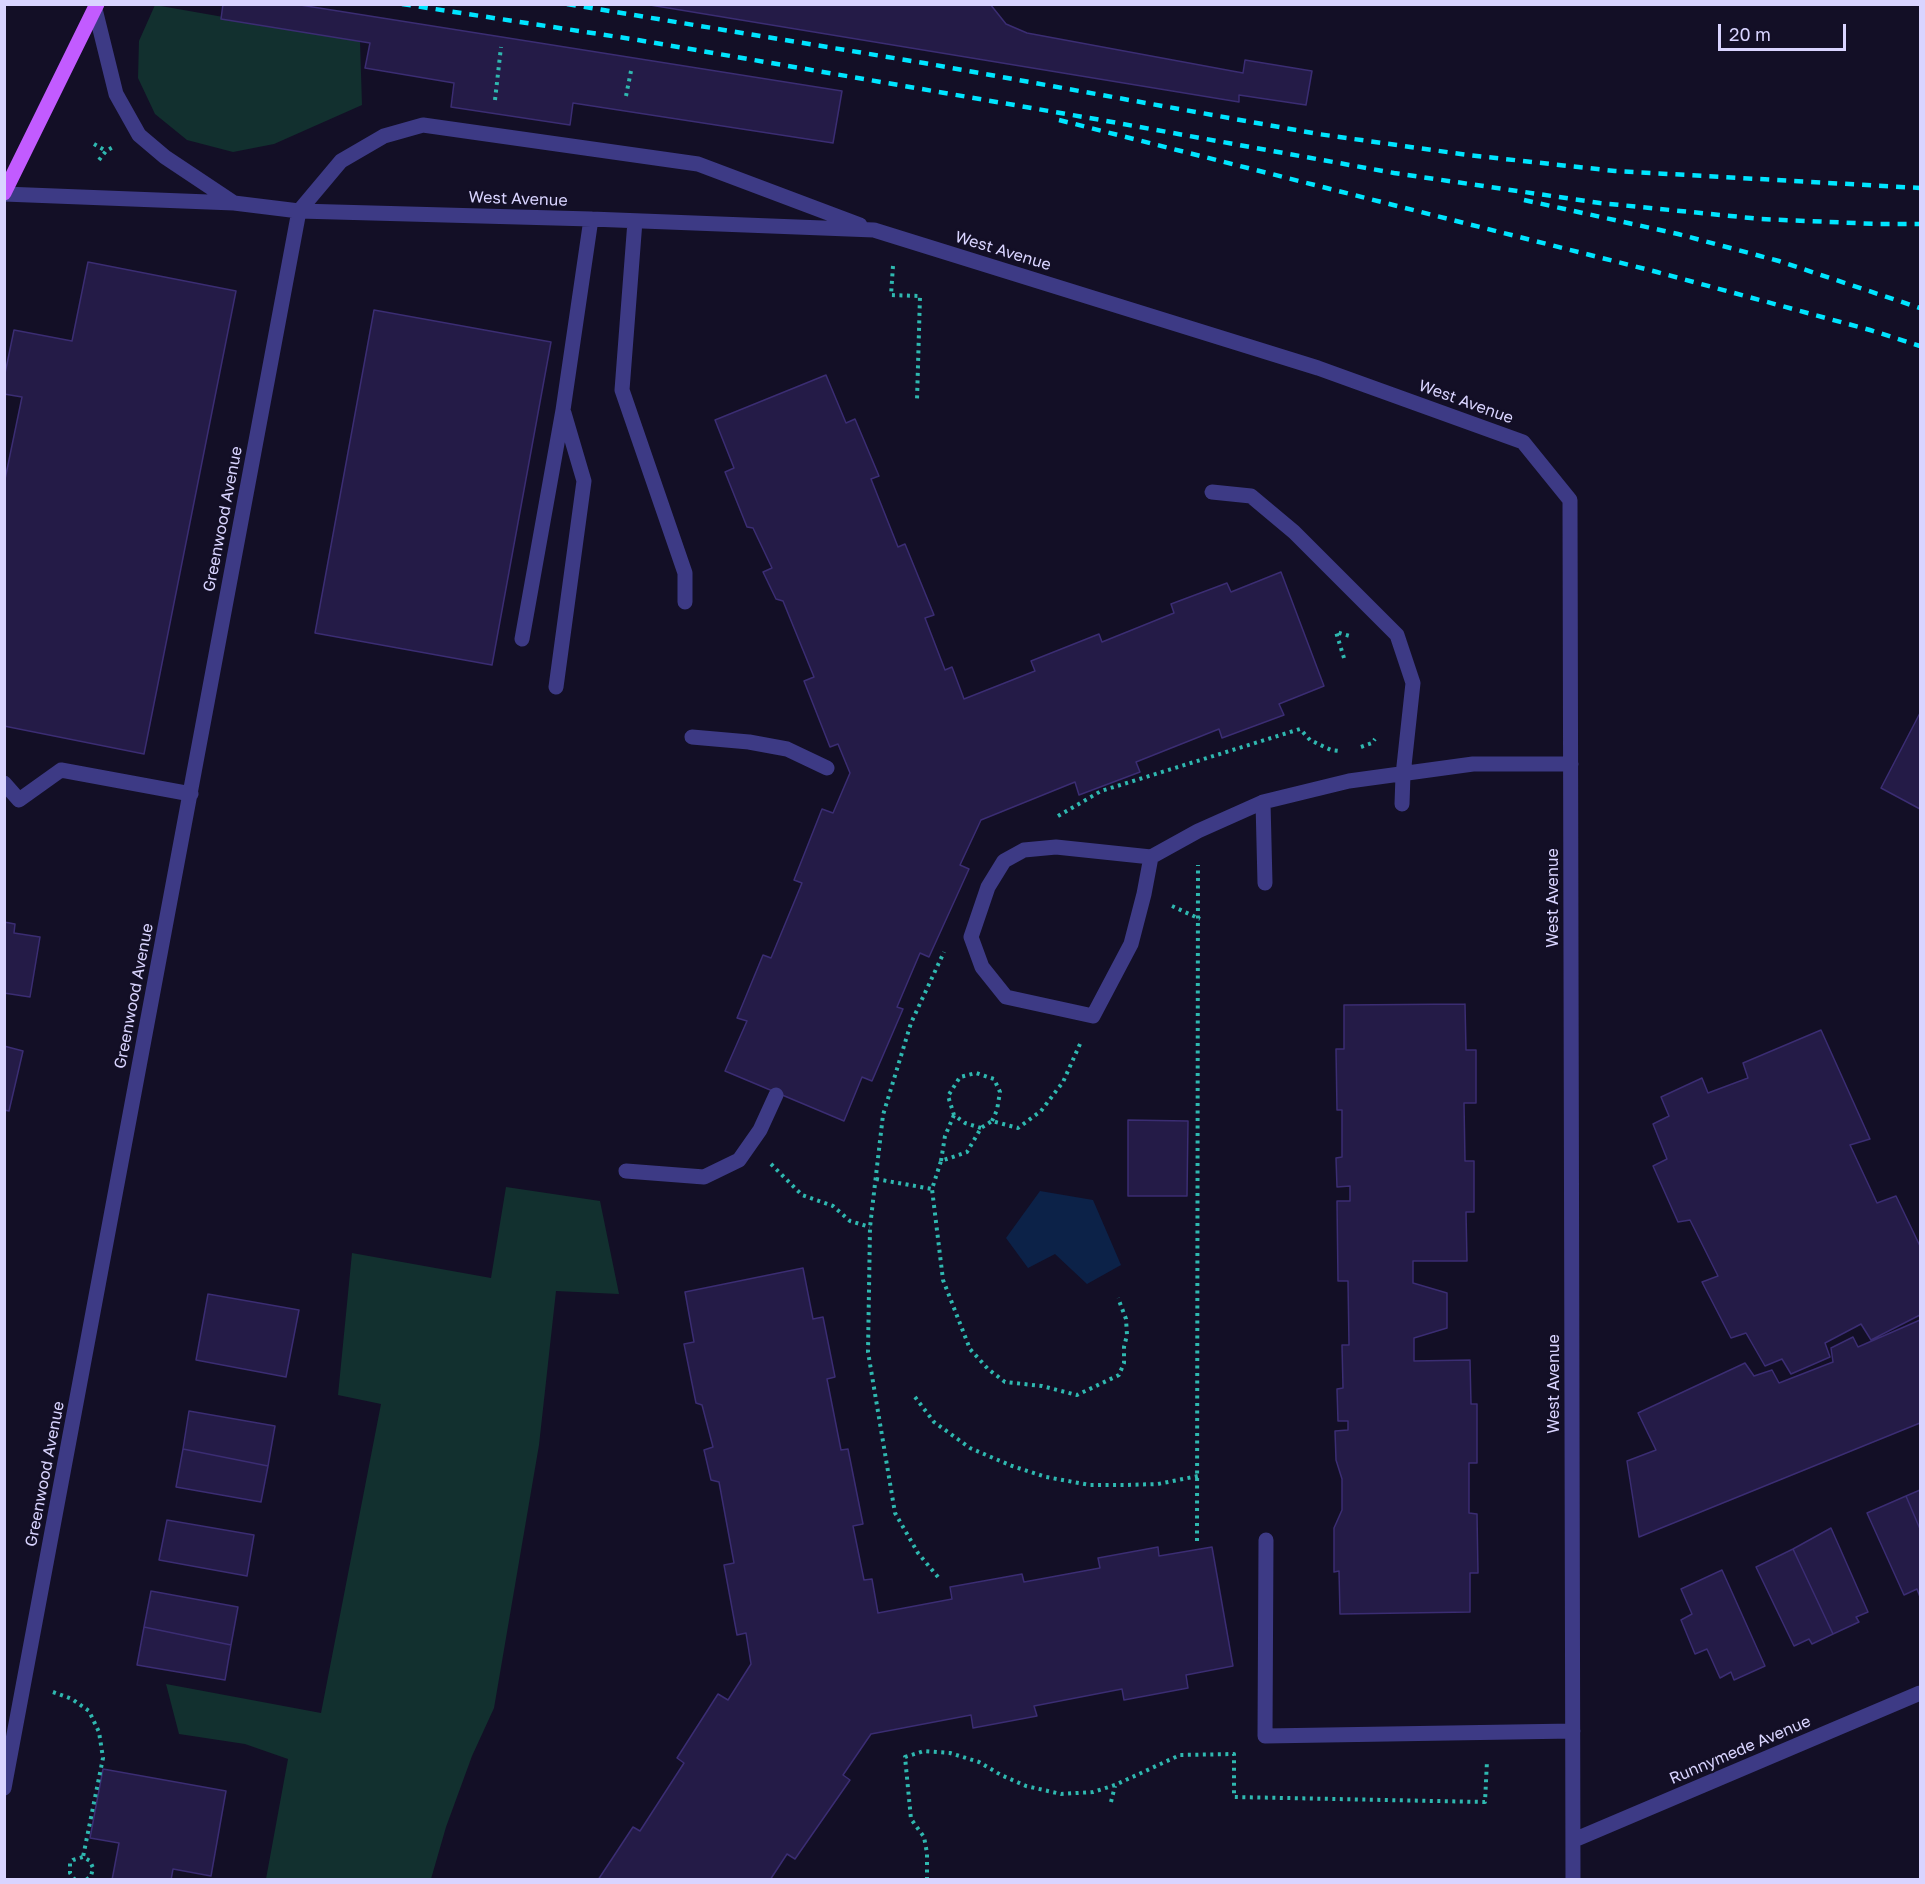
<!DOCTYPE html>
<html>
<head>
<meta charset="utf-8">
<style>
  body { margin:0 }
  #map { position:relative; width:1925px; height:1884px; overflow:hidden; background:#130f26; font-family:"Golos Text",sans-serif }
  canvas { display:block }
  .frame { position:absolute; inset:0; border:6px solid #d9d4ff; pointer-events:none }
  .scale { position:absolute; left:1718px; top:24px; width:128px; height:27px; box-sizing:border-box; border:3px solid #d9d4ff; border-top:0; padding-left:8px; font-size:18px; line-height:21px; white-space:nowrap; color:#d9d4ff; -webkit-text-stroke:4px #130f26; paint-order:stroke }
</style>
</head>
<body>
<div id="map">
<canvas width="1925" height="1884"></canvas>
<div class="frame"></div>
<div class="scale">20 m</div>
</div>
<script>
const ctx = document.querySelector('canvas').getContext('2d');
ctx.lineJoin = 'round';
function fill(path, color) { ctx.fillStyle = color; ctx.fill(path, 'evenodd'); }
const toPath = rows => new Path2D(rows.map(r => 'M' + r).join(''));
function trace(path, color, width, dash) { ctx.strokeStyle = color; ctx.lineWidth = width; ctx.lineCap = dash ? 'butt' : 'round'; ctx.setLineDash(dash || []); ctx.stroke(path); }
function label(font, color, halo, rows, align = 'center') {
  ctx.font = font + ' "Golos Text",sans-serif'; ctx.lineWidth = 4.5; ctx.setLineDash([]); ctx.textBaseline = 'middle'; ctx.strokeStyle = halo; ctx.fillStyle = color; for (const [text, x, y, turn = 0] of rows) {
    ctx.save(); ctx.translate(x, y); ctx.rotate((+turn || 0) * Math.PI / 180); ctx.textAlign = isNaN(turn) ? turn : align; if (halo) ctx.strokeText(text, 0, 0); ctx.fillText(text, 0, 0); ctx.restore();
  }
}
const green = toPath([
  [155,5,360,41,362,105,274,144,233,152,187,140,155,114,138,78,139,41],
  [506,1187,600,1201,619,1294,556,1291,539,1445,494,1708,472,1756,446,1827,431,1879,266,1879,288,1759,245,1744,179,1734,166,1684,321,1713,381,1404,338,1395,352,1253,491,1278]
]);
const water = toPath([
  [1040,1191,1093,1200,1121,1265,1087,1284,1055,1254,1028,1268,1006,1238]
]);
const building = toPath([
  [223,4,294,4,842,91,833,143,573,103,570,125,451,107,454,83,365,68,370,43,221,19,223,4],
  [644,4,990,4,1006,24,1027,33,1243,73,1245,60,1312,71,1306,105,1239,95,1239,102,644,4],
  [88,262,236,291,144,754,4,726,4,484,22,397,4,394,4,378,14,330,72,341,88,262],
  [374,310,551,342,492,665,315,633,374,310],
  [826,375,846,423,855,419,879,476,871,479,898,547,905,544,934,615,925,618,945,670,952,667,964,699,1035,671,1031,661,1099,634,1102,642,1174,613,1171,604,1227,583,1231,592,1281,572,1324,686,1279,704,1284,715,1222,738,1219,729,1136,762,1140,772,1079,795,1075,782,981,820,960,865,969,869,929,957,920,953,897,1007,903,1009,872,1081,862,1077,844,1121,725,1071,747,1021,737,1018,763,955,771,958,802,883,794,880,822,809,833,813,850,773,838,744,830,747,804,681,814,677,783,601,776,599,763,572,772,568,753,528,747,527,725,472,734,468,715,420,826,375],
  [1920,713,1920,809,1881,788,1920,713],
  [4,922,15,924,14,933,40,937,30,997,4,993,4,922],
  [1465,1004,1466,1050,1476,1050,1476,1103,1464,1103,1465,1161,1474,1161,1474,1212,1466,1212,1467,1261,1413,1261,1413,1283,1447,1293,1447,1328,1414,1338,1414,1361,1470,1360,1471,1404,1477,1404,1477,1463,1469,1463,1469,1513,1477,1514,1478,1573,1470,1573,1470,1612,1340,1614,1339,1571,1334,1572,1334,1528,1342,1510,1342,1479,1336,1460,1335,1431,1348,1430,1348,1421,1338,1421,1337,1389,1343,1388,1342,1345,1349,1345,1348,1281,1338,1281,1337,1201,1350,1201,1350,1186,1337,1187,1336,1158,1342,1157,1342,1110,1337,1110,1336,1049,1344,1049,1344,1005,1465,1004],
  [1821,1030,1870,1139,1850,1145,1877,1203,1896,1196,1920,1246,1920,1315,1871,1340,1861,1324,1825,1343,1830,1357,1791,1374,1782,1359,1765,1366,1746,1333,1731,1338,1702,1282,1718,1276,1690,1220,1678,1222,1653,1166,1667,1159,1653,1124,1669,1116,1661,1097,1702,1078,1708,1093,1748,1078,1743,1063,1821,1030],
  [4,1046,23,1051,9,1111,4,1110,4,1046],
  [1128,1120,1188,1121,1187,1196,1128,1196,1128,1120],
  [803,1268,813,1319,823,1317,835,1377,827,1379,841,1450,848,1449,863,1524,853,1526,864,1580,872,1579,878,1613,952,1599,950,1587,1022,1574,1024,1582,1100,1568,1098,1558,1158,1547,1159,1556,1212,1547,1233,1666,1186,1675,1188,1688,1124,1700,1122,1689,1034,1706,1037,1716,973,1728,971,1715,871,1734,843,1775,850,1780,795,1859,787,1854,770,1880,598,1880,633,1827,640,1831,684,1763,677,1758,718,1694,728,1700,751,1664,746,1633,737,1635,724,1565,734,1563,719,1482,711,1480,704,1450,713,1447,702,1405,696,1403,684,1344,694,1342,685,1292,803,1268],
  [208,1294,299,1310,286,1377,196,1360,208,1294],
  [1920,1320,1920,1423,1639,1537,1627,1461,1656,1450,1638,1413,1745,1363,1754,1376,1772,1370,1779,1383,1833,1362,1831,1348,1853,1337,1858,1347,1920,1320],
  [189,1411,275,1426,268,1466,183,1449,189,1411],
  [183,1449,268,1466,261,1502,176,1487,183,1449],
  [1920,1490,1920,1529,1906,1496,1920,1490],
  [1906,1496,1920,1529,1920,1597,1917,1589,1904,1595,1867,1513,1906,1496],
  [167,1520,254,1535,247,1576,159,1560,167,1520],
  [1831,1528,1868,1612,1856,1617,1859,1622,1833,1634,1793,1549,1831,1528],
  [1793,1549,1833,1634,1812,1644,1809,1639,1794,1646,1756,1567,1793,1549],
  [1722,1570,1765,1666,1734,1680,1731,1672,1720,1678,1707,1649,1695,1654,1681,1620,1692,1614,1681,1589,1722,1570],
  [151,1591,238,1607,231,1645,144,1627,151,1591],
  [144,1627,231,1645,225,1680,137,1665,144,1627],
  [103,1769,226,1791,211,1876,173,1869,171,1880,112,1880,119,1843,90,1838,103,1769]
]);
const path = toPath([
  [626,96,631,71],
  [495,100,501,47],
  [94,144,106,151],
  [99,160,106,151,113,147],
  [893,266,891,295,920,296,917,400],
  [1344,658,1336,632,1353,637],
  [1361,747,1372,743,1375,739],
  [1058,816,1101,791,1300,729,1310,740,1331,750,1339,751],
  [1172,906,1200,919],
  [1080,1044,1063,1082,1041,1111,1018,1128,992,1121,981,1128,967,1152,941,1161,932,1189,943,1280,970,1349,988,1369,1005,1382,1042,1386,1077,1395,1119,1375,1124,1363,1124,1347,1127,1335,1126,1319,1118,1298],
  [981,1128,965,1123,954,1115,948,1096,960,1077,976,1073,994,1079,1000,1092,997,1110,992,1121],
  [941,1161,945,1136,954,1115],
  [771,1164,802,1195,833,1206,850,1221,870,1227],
  [876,1179,932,1189],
  [915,1397,934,1422,970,1448,1012,1466,1046,1477,1090,1485,1124,1485,1158,1484,1198,1476],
  [1197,1541,1198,865],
  [938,1577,918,1553,895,1513,868,1352,870,1227,883,1115,911,1023,944,952],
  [53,1692,72,1699,89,1711,99,1732,103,1758,83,1857],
  [1111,1802,1115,1786],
  [75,1880,70,1873,70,1863,73,1860,83,1857,90,1861,93,1868,91,1876,86,1880],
  [927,1880,927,1853,924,1837,911,1819,905,1757,924,1751,950,1753,979,1762,1001,1775,1026,1786,1061,1794,1093,1792,1115,1785,1180,1755,1234,1754,1234,1797,1485,1802,1487,1761]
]);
const minor = toPath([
  [95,9,116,94,139,135,165,157,234,203],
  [4,194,234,203,299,211,591,219,874,230,1318,368,1523,442,1570,500,1573,1880],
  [635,221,622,390,685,573,685,602],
  [1212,492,1251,496,1294,532,1397,635,1413,683,1403,775,1402,804],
  [522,639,563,410,591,219],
  [556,687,584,481,564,413],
  [692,737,749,742,787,749,827,768],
  [4,783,19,800,61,770,191,794],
  [1263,802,1265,883],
  [1151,857,1144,894,1131,944,1093,1016,1006,997,982,967,971,937,988,887,1004,861,1024,850,1056,847,1151,857,1198,831,1263,802,1349,781,1473,764,1571,764],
  [626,1171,704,1177,739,1160,760,1130,776,1095],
  [1266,1540,1265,1736,1573,1731],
  [4,1788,299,211,341,161,384,136,423,125,698,164,860,225],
  [1574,1840,1920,1693]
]);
const major = toPath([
  [4,193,97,4]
]);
const rail = toPath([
  [402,4,638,40,1101,120,1394,173,1600,203,1761,219,1877,224,1920,224],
  [567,4,924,63,1318,134,1468,155,1615,171,1920,188],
  [1059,120,1657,272,1870,330,1920,346],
  [1524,200,1678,234,1779,261,1920,308]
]);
const streetNames = [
  ["West Avenue",518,199,2],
  ["West Avenue",1003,251,17],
  ["West Avenue",1466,402,20],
  ["Greenwood Avenue",223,519,-79],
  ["West Avenue",1553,898,-90],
  ["Greenwood Avenue",134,996,-79],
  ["West Avenue",1554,1384,-90],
  ["Greenwood Avenue",45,1474,-79],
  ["Runnymede Avenue",1740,1750,-23]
];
fill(green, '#12302f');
fill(water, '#0c2248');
fill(building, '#241b47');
trace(building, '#3b2d73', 1.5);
trace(path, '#2fb8b0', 4, [3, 4.5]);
trace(minor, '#3d3a85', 15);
trace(major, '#c25bff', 15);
trace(rail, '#00e5ff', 4.5, [9, 8]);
label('16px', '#d9d4ff', '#130f26', streetNames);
</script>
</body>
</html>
